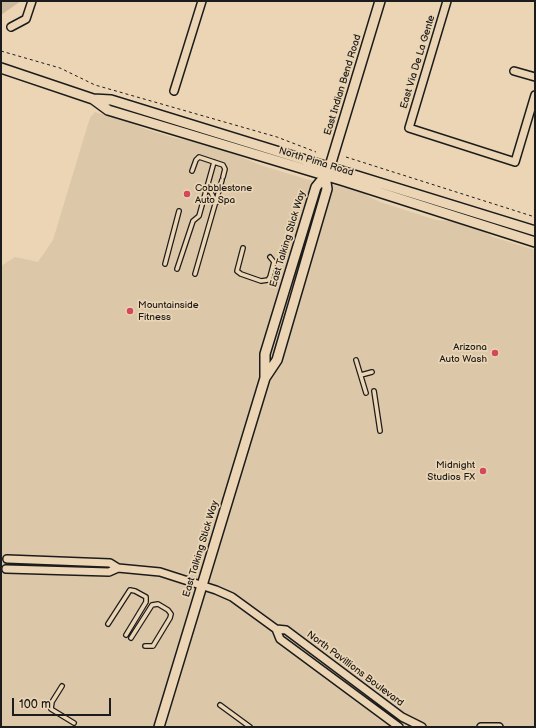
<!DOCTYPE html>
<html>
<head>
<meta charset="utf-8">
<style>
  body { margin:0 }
  #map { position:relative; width:536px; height:728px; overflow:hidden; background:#ebd5b4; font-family:"Balsamiq Sans",sans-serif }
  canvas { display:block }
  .frame { position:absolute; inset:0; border:2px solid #1c1c1c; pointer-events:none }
  .scale { position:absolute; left:12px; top:698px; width:99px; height:18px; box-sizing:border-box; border:2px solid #1c1c1c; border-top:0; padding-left:5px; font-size:12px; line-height:14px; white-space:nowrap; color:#1c1c1c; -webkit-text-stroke:3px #ebd5b4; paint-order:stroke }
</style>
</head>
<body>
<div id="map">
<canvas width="536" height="728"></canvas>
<div class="frame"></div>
<div class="scale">100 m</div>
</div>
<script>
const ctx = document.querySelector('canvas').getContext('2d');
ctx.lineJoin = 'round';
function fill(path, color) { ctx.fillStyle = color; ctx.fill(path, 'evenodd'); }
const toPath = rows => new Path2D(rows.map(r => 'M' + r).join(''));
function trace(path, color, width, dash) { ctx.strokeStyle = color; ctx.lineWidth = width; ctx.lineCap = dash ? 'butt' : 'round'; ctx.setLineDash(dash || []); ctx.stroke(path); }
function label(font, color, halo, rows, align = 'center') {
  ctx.font = font + ' "Balsamiq Sans",sans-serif'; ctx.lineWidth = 3.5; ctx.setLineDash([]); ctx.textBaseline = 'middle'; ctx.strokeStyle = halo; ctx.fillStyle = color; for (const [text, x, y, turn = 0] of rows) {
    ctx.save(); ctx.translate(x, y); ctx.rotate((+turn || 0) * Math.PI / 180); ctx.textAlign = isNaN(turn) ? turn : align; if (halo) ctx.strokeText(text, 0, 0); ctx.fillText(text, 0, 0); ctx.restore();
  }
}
const built = toPath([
  [95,112,124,120,145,129,175,138,198,142,227,151,260,165,306,179,356,190,380,202,436,220,460,222,478,228,493,237,535,250,535,727,1,727,1,266,15,257,38,262,53,240,88,124,90,118]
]);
const green = toPath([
  [1,1,21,1,1,15]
]);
const path = toPath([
  [1,51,60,68,95,85,277,137,316,152],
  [346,157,535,217]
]);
const service = toPath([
  [192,171,196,160,199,157,223,165,225,169,223,177],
  [208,186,216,203],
  [243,248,237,271,241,274,261,281,268,280,270,277,274,262,270,257],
  [165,264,179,211],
  [177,269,193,221,199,216,214,162],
  [195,274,222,180],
  [356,360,366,393],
  [361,375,372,372],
  [374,391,380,431],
  [108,624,130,590,135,591,146,597,146,602,126,635],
  [131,638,152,605,158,604,168,610,171,614,170,618,153,646,145,646],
  [62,686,52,702,51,709,74,723],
  [220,705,250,727]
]);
const minor = toPath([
  [447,1,409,128,515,162,535,95],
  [11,27,26,19,32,1],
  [514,71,535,77],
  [174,91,202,1],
  [7,559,110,563,118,568,160,572,216,590,232,597,276,629,286,630,402,717,422,727],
  [6,569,109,572,118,568],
  [276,629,280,639,399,727],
  [481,727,499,727]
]);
const secondary = toPath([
  [1,68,93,99,108,110,344,181,535,242],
  [93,99,111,100,535,231],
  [265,378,265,354,316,187,325,176,330,166,380,1],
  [159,727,265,378,277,360,327,189,325,176]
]);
const markers = [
  [187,194,4,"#d1495b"],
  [130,311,4,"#d1495b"],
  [495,353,4,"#d1495b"],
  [483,471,4,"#d1495b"]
];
const streetNames = [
  ["East Via De La Gente",418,62,-73],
  ["East Indian Bend Road",343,85,-73],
  ["North Pima Road",316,162,17],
  ["East Talking Stick Way",288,239,-73],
  ["East Talking Stick Way",201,549,-73],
  ["North Pavillions Boulevard",355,669,37]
];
const poiNames = [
  ["Cobblestone",195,188],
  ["Auto Spa",195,200],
  ["Mountainside",138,305],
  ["Fitness",138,317],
  ["Arizona",487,347,"right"],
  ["Auto Wash",487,359,"right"],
  ["Midnight",475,465,"right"],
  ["Studios FX",475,477,"right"]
];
fill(built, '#dcc7a9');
fill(green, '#cdba9e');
trace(service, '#1c1c1c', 6);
trace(minor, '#1c1c1c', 10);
trace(secondary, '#1c1c1c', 12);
trace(path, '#1c1c1c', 1, [3, 3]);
trace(service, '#ebd5b4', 3.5);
trace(minor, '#ebd5b4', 7);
trace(secondary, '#ebd5b4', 9);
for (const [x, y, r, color] of markers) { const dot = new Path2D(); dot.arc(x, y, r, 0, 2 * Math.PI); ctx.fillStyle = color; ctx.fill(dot); trace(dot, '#ebd5b4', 1.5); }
label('10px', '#1c1c1c', '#ebd5b4', streetNames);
label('10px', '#1c1c1c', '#ebd5b4', poiNames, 'left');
</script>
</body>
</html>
